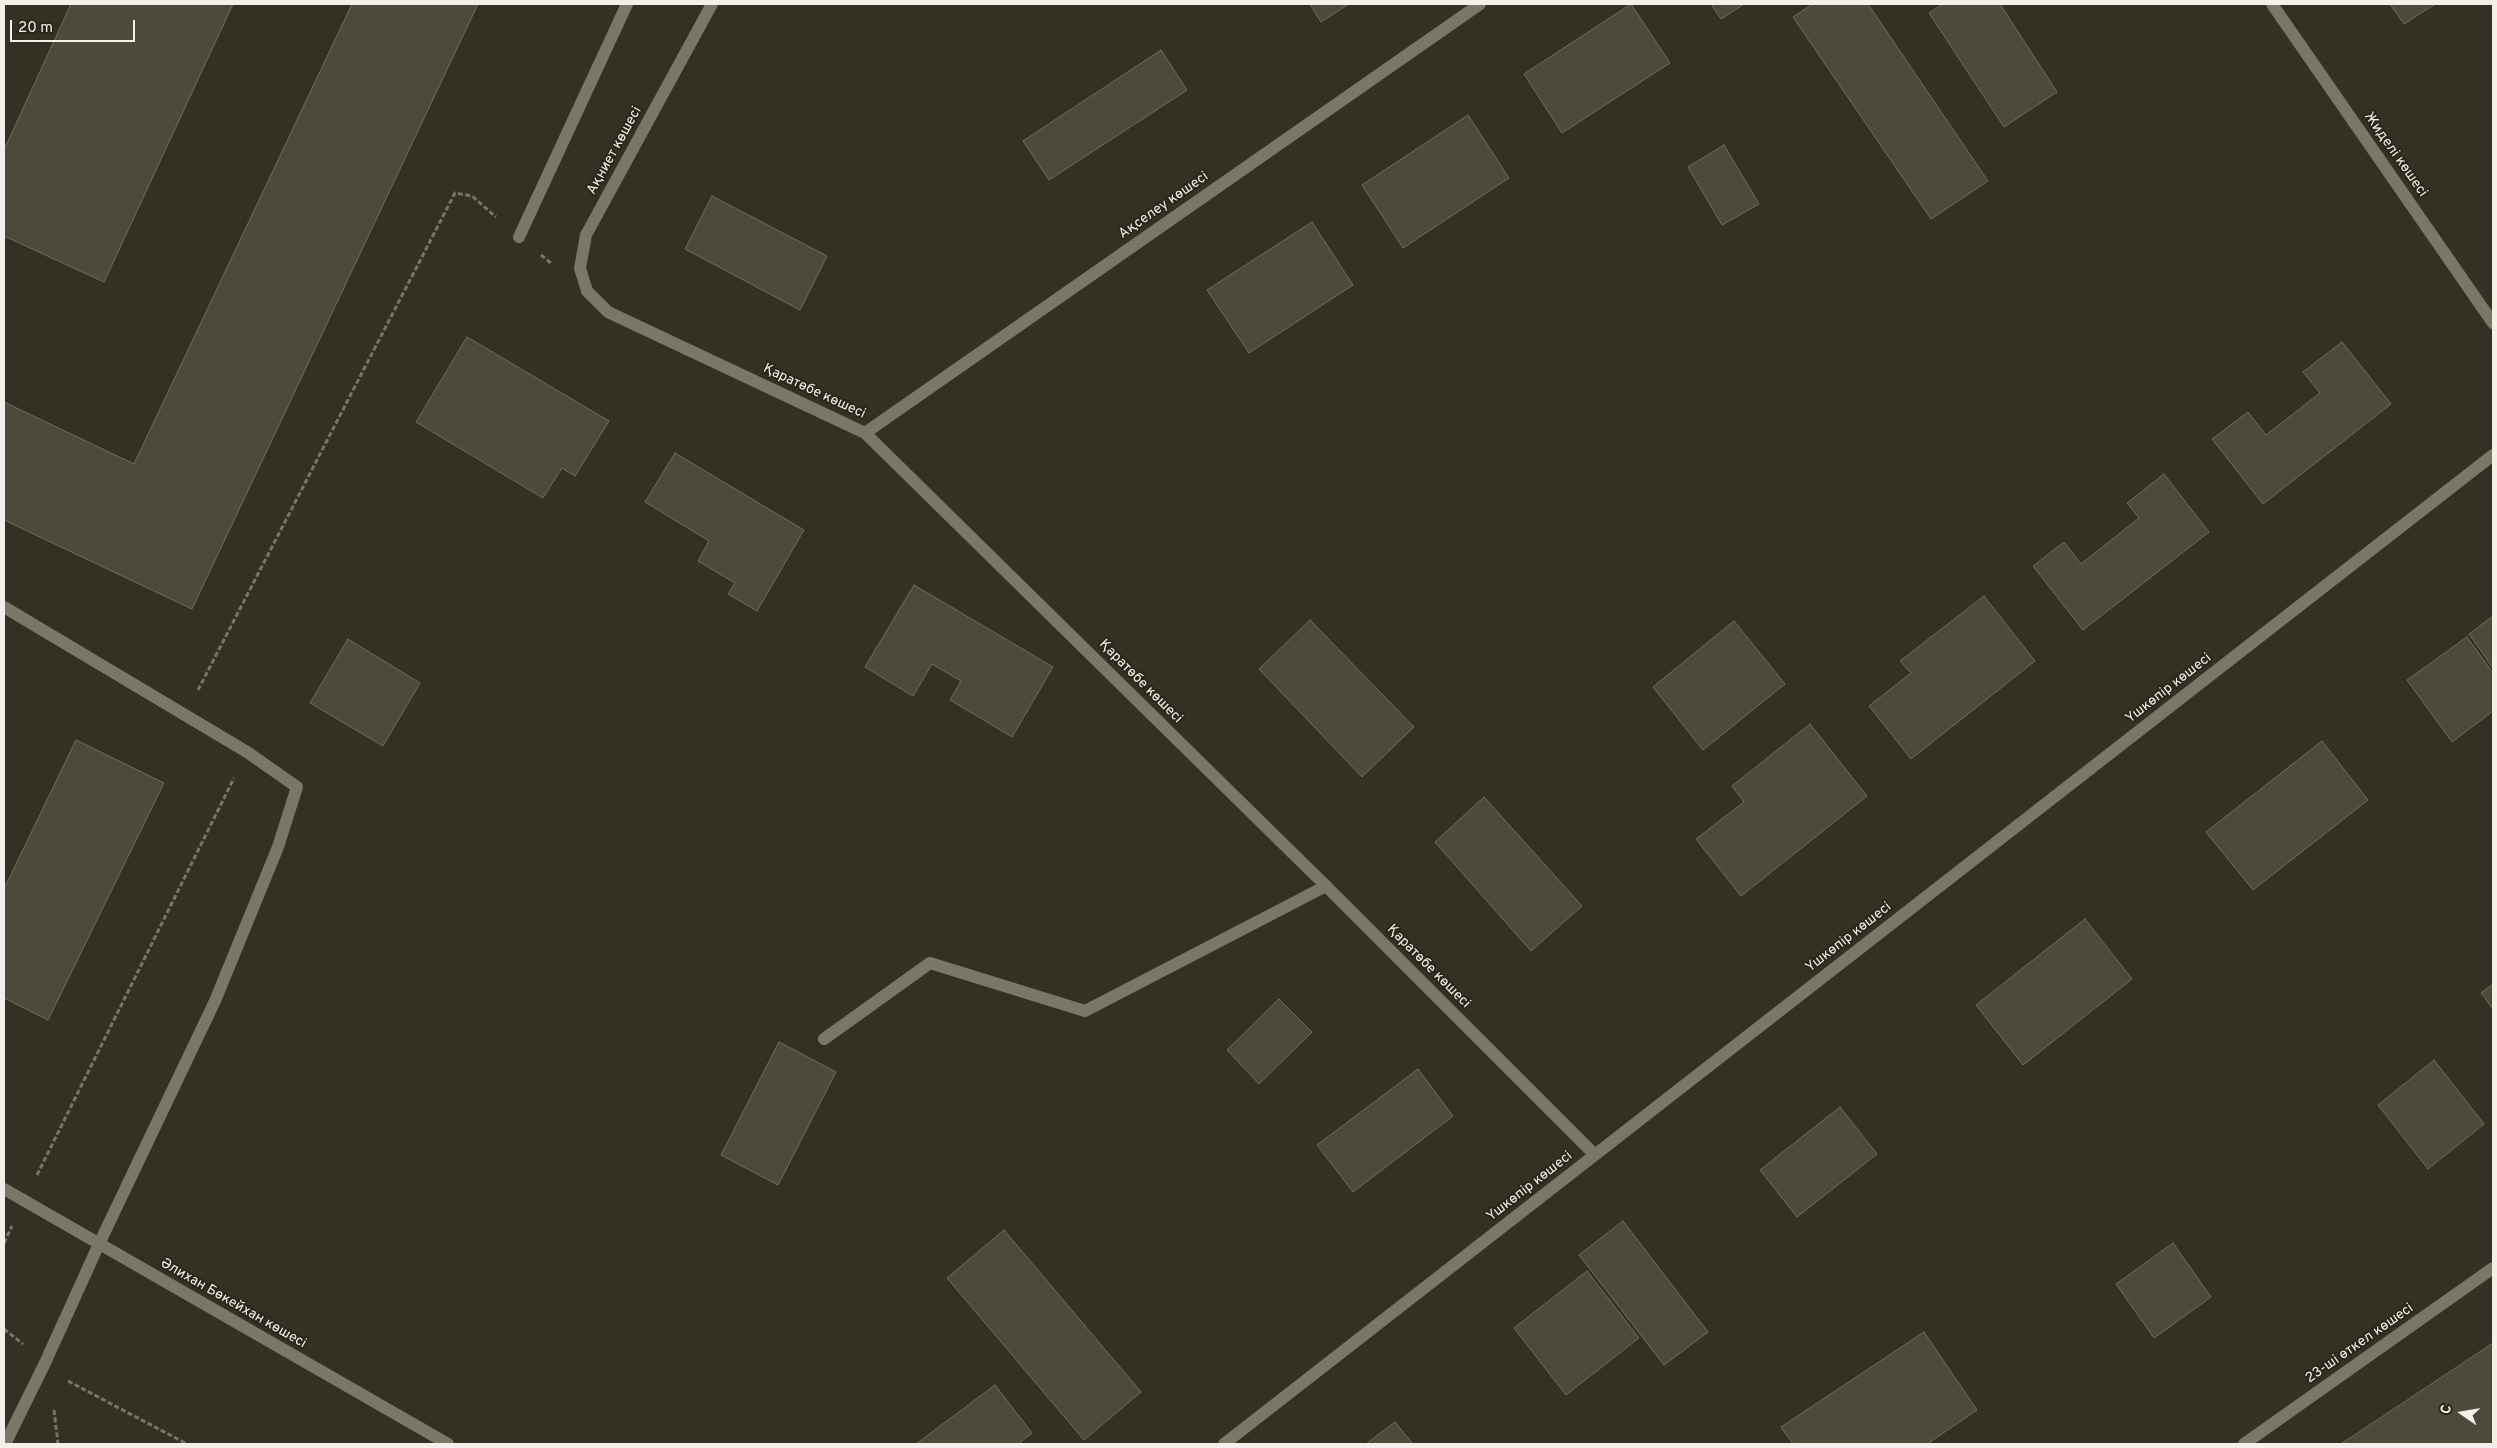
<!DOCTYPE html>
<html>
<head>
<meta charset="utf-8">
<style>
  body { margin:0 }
  #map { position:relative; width:2497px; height:1448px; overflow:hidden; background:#343124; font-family:Overpass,sans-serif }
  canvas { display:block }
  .frame { position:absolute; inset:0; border:5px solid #f2f0e8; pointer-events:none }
  .north { position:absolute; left:2437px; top:1388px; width:50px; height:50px; -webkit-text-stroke:4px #2a271a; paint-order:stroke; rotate:283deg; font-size:14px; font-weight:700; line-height:20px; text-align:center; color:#f2f0e8 }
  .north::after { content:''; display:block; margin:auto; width:18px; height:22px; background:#f2f0e8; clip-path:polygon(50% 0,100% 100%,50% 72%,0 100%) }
  .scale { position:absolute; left:10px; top:20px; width:125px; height:22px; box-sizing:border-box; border:2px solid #f2f0e8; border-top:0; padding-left:6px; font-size:15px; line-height:18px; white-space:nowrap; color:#f2f0e8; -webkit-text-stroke:4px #2a271a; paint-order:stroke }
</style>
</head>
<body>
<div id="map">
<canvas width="2497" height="1448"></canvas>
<div class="frame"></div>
<div class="north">С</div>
<div class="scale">20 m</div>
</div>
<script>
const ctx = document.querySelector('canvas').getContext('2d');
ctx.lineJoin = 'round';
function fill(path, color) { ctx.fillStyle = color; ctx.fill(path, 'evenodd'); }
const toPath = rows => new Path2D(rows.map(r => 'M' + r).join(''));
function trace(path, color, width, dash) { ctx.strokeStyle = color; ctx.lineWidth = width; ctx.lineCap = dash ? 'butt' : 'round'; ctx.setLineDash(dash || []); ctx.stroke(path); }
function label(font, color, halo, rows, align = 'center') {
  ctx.font = font + ' Overpass,sans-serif'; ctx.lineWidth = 4; ctx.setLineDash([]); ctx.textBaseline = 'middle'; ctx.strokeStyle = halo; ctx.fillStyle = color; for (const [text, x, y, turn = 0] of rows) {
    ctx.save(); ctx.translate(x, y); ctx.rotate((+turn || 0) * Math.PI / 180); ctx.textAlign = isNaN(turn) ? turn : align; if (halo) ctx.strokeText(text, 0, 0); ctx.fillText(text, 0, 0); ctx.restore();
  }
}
const building = toPath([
  [71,4,233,4,104,282,4,236,4,150,71,4],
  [352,4,478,4,192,609,4,520,4,402,134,464,352,4],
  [1310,4,1349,4,1321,22,1310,4],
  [1631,4,1670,63,1562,133,1524,74,1631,4],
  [1711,4,1744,4,1721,19,1711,4],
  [1813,4,1868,4,1988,181,1931,219,1793,17,1813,4],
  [1943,4,2000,4,2057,92,2004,127,1929,13,1943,4],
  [2390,4,2435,4,2404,24,2390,4],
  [1161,50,1187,90,1049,180,1023,141,1161,50],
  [1468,115,1509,178,1403,248,1362,185,1468,115],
  [1724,145,1759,204,1722,225,1688,167,1724,145],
  [712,196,827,256,800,310,685,249,712,196],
  [1312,222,1353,285,1249,353,1207,290,1312,222],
  [467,337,609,421,575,476,562,468,543,498,416,422,467,337],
  [2342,342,2391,404,2263,504,2212,439,2248,412,2266,435,2320,393,2303,372,2342,342],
  [675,453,804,530,757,611,728,594,735,583,698,561,709,541,645,502,675,453],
  [2164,474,2209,532,2083,630,2033,566,2064,542,2081,564,2139,518,2127,503,2164,474],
  [914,585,1053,667,1012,737,950,700,961,681,932,664,913,696,865,667,914,585],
  [1984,596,2035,661,1911,759,1869,706,1911,673,1900,661,1984,596],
  [2493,616,2493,668,2469,634,2493,616],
  [1310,620,1414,727,1362,777,1259,669,1310,620],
  [1734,621,1785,684,1703,750,1653,687,1734,621],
  [2467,637,2493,673,2493,711,2452,742,2407,680,2467,637],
  [348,639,420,683,383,746,310,703,348,639],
  [1810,724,1867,796,1741,896,1696,839,1744,802,1732,786,1810,724],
  [76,740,164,783,48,1020,4,998,4,889,76,740],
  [2322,741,2368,800,2253,890,2206,832,2322,741],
  [1484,797,1582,906,1531,951,1435,842,1484,797],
  [2085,919,2132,979,2023,1065,1976,1005,2085,919],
  [2493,984,2493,1009,2481,993,2493,984],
  [1279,999,1312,1032,1259,1084,1227,1050,1279,999],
  [779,1042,836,1072,778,1185,721,1155,779,1042],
  [2434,1060,2484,1124,2428,1169,2378,1105,2434,1060],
  [1418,1069,1453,1116,1353,1192,1317,1145,1418,1069],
  [1840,1107,1877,1154,1797,1217,1760,1170,1840,1107],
  [1623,1221,1708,1332,1664,1365,1579,1255,1623,1221],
  [1004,1230,1141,1392,1084,1440,947,1278,1004,1230],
  [2173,1243,2211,1297,2154,1338,2116,1284,2173,1243],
  [1587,1271,1639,1338,1566,1395,1514,1328,1587,1271],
  [1924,1332,1977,1410,1930,1442,1931,1444,1793,1444,1781,1427,1924,1332],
  [2493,1343,2493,1444,2341,1444,2493,1343],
  [995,1385,1032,1433,1018,1444,916,1444,995,1385],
  [1395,1422,1413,1444,1366,1444,1395,1422]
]);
const path = toPath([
  [541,255,552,264],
  [198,690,455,193,472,196,496,217],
  [37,1175,234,778],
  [4,1243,12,1226],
  [4,1329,23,1344],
  [68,1381,187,1444],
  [54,1410,58,1444],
  [232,1444,232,1443]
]);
const service = toPath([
  [519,237,627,4],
  [4,607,247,752,297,787,278,847,215,1001,99,1244],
  [824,1039,930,963,1085,1011,1326,886]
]);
const minor = toPath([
  [712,4,586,235,580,268,587,291,608,312,865,433,1326,886,1595,1155],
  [2272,4,2493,323],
  [865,433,1480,4],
  [5,1444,45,1363,99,1244],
  [1224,1444,2493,455],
  [2244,1444,2493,1268]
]);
const tertiary = toPath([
  [4,1189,448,1444]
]);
const streetNames = [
  ["Ақниет көшесі",615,151,-61],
  ["Жиделі көшесі",2395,155,55],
  ["Ақселеу көшесі",1164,206,-35],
  ["Қаратөбе көшесі",814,392,25],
  ["Қаратөбе көшесі",1140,682,45],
  ["Үшкөпір көшесі",2169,689,-38],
  ["Үшкөпір көшесі",1849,938,-38],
  ["Қаратөбе көшесі",1428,967,45],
  ["Үшкөпір көшесі",1530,1187,-38],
  ["Әлихан Бөкейхан көшесі",233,1304,30],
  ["23-ші өткел көшесі",2360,1344,-35]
];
fill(building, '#4d4a3c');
trace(building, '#706d5e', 1);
trace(path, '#777469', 3, [5, 2.5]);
trace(service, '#7a7768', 12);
trace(minor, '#7a7768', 12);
trace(tertiary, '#7a7768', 12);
label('14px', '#f2f0e8', '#2a271a', streetNames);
</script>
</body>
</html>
